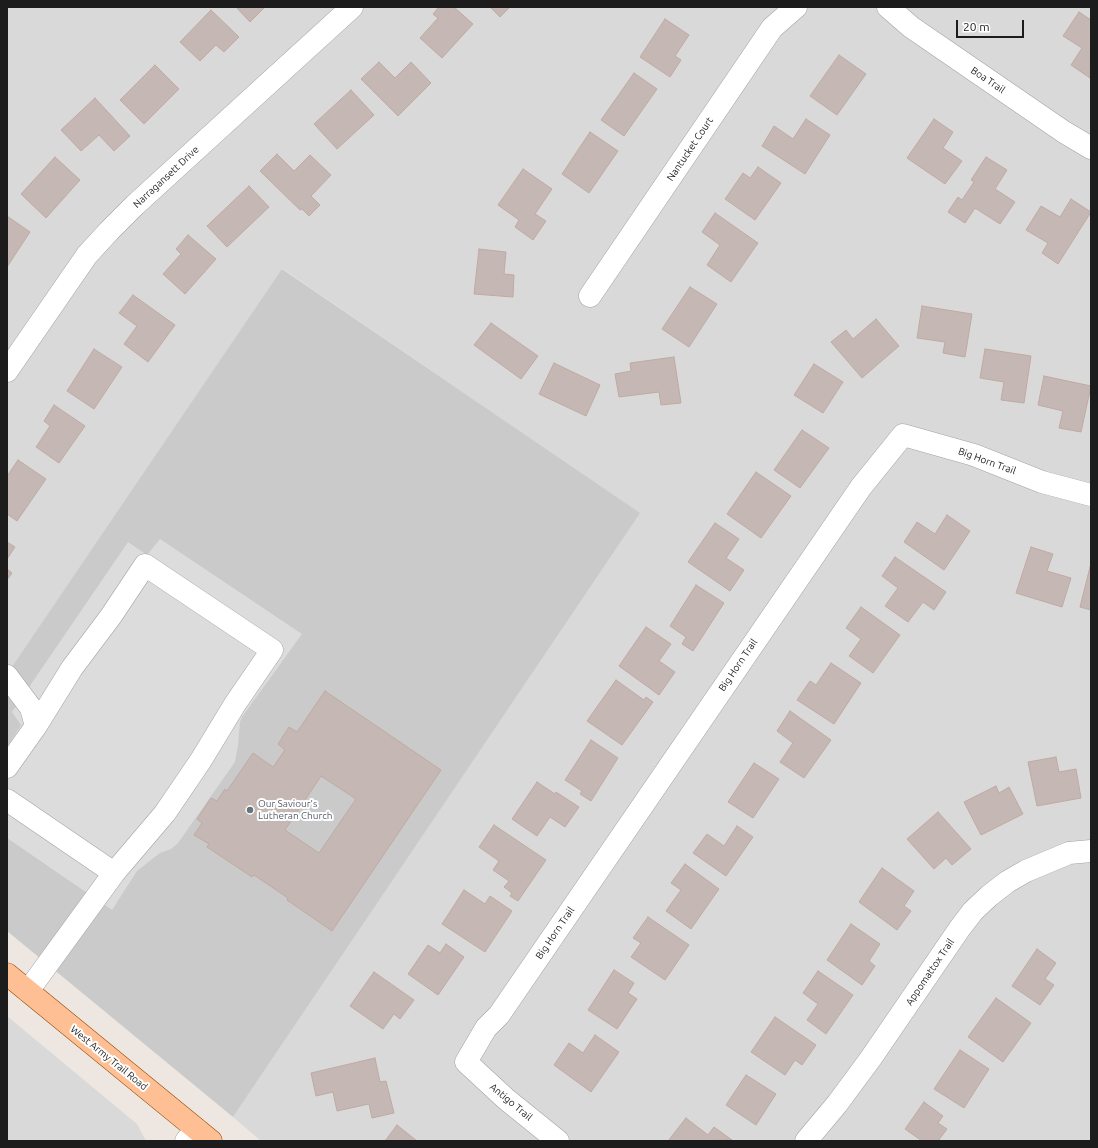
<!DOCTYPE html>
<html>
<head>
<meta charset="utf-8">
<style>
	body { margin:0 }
	#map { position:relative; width:1098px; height:1148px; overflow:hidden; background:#eee7e1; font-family:Ubuntu,sans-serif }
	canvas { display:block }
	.frame { position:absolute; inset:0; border:8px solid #1c1c1c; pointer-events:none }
	.scale { position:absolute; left:956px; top:20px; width:68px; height:18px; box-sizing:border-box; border:2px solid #1c1c1c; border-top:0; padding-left:5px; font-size:12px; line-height:14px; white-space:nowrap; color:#1c1c1c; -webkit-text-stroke:3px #fff; paint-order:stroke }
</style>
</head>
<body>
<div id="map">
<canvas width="1098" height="1148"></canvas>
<div class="frame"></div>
<div class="scale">20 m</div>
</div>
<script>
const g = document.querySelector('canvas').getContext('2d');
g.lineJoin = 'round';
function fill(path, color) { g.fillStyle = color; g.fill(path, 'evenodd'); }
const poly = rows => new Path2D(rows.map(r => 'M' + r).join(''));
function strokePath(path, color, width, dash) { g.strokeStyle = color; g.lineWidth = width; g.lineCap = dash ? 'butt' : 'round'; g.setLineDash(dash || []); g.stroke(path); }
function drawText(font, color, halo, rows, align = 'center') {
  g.font = font + ' Ubuntu,sans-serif'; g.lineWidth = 4; g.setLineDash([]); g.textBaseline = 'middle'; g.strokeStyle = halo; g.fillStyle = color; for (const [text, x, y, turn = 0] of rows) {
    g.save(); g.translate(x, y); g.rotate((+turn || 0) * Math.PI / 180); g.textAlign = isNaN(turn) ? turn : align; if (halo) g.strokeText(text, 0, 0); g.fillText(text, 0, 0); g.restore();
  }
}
const residential = poly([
	[7,7,1091,7,1091,1141,261,1141,233,1117,639,513,283,269,7,674],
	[7,1016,137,1124,146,1141,7,1141]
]);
const religious = poly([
	[282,269,640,513,233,1117,7,931,7,674]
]);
const parking = poly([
	[160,539,302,634,242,717,240,722,238,745,235,762,178,843,171,849,160,853,137,871,112,910,7,838,7,747,21,725,12,712,128,542,147,555]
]);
const building = poly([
	[236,7,265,7,250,22,236,7],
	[439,7,454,7,473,24,442,58,420,38,438,18,433,14,439,7],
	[490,7,510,7,500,17,490,7],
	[211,10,239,37,224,52,216,45,200,61,180,42,211,10],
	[1079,12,1091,20,1090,78,1071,65,1082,48,1063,36,1079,12],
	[665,19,689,35,675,56,681,60,670,77,640,57,665,19],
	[839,55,866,74,837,115,810,96,839,55],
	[379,62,395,78,411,62,431,83,398,116,361,79,379,62],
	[155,65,179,89,144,124,120,100,155,65],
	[634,73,657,89,624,136,601,120,634,73],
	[351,90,374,115,337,149,314,124,351,90],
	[95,98,130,136,114,151,99,135,81,151,61,130,95,98],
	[806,119,830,135,805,174,762,146,774,126,793,139,806,119],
	[934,119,953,132,943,148,962,161,945,184,907,158,934,119],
	[590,132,618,151,589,193,562,174,590,132],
	[277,154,294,171,310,155,331,175,311,196,320,205,309,216,302,209,300,210,260,171,277,154],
	[55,157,80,180,46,218,21,194,55,157],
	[986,157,1007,170,995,189,1015,202,1000,224,975,208,965,223,948,212,958,197,962,200,974,182,971,180,986,157],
	[758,167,781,183,755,220,725,199,743,173,750,178,758,167],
	[523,169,552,189,535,214,546,221,533,240,515,227,519,220,498,205,523,169],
	[249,186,269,207,227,247,207,226,249,186],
	[1071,199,1091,212,1058,264,1042,253,1048,243,1026,230,1041,206,1060,217,1071,199],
	[715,213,758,243,731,282,707,265,720,245,702,232,715,213],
	[7,216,30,232,7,267,7,216],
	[188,235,216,259,185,294,163,274,181,254,176,249,188,235],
	[479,249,506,252,504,274,514,275,513,297,474,294,479,249],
	[690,287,717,304,689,347,662,329,690,287],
	[133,295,175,325,148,362,124,344,137,326,119,313,133,295],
	[922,306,972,314,965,357,943,353,945,342,917,338,922,306],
	[876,319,899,346,862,378,831,342,846,330,853,339,876,319],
	[491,323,538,356,521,379,474,345,491,323],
	[94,349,122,367,94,409,67,391,94,349],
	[985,349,1031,356,1024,403,1001,400,1004,382,980,378,985,349],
	[674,357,681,403,661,405,659,392,619,397,615,374,631,371,630,363,674,357],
	[554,363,600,385,586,416,539,394,554,363],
	[814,364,843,382,823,413,794,395,814,364],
	[1044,376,1091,386,1081,432,1059,428,1063,411,1038,405,1044,376],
	[54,405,85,426,59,463,36,447,50,426,44,421,54,405],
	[802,430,829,448,800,488,774,470,802,430],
	[18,460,46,479,17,521,7,514,7,476,18,460],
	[756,472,791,496,761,538,727,514,756,472],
	[947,515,970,531,944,570,904,542,917,522,935,534,947,515],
	[715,523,739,539,726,558,744,570,730,591,688,562,715,523],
	[7,542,15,547,7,559,7,542],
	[1031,547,1053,554,1047,571,1071,578,1062,607,1016,593,1031,547],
	[895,557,946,592,934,610,923,602,908,622,885,606,898,588,882,576,895,557],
	[1091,563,1091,610,1080,607,1091,563],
	[7,569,12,573,7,580,7,569],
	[696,585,724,603,693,651,682,644,686,637,670,626,696,585],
	[861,607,900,635,873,673,849,656,861,639,846,628,861,607],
	[646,627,671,644,659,661,675,672,659,695,619,666,646,627],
	[831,663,861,683,834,724,797,700,810,681,816,685,831,663],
	[616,680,644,700,646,697,653,702,622,745,587,721,616,680],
	[325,691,441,770,332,931,287,900,288,898,254,875,252,877,207,847,209,844,194,835,202,823,197,819,211,798,217,801,225,789,227,791,253,753,273,767,285,750,278,744,289,727,297,732,325,691],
	[321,776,356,799,319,853,285,830,321,776],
	[790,711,831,740,804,778,780,762,793,743,777,731,790,711],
	[591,740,618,758,591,801,580,794,582,791,565,780,591,740],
	[1056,757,1059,772,1076,769,1081,798,1037,806,1028,762,1056,757],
	[754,763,779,779,753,818,728,802,754,763],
	[537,782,555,794,556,792,579,807,565,827,550,817,537,836,512,819,537,782],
	[996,786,999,793,1009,787,1023,814,981,835,964,802,996,786],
	[938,812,971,849,952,865,946,858,934,869,907,839,938,812],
	[494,825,546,860,518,901,510,896,512,893,504,887,509,881,493,870,499,861,479,847,494,825],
	[737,826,753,837,726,876,693,853,707,834,724,846,737,826],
	[685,864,719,889,691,929,666,911,681,890,671,883,685,864],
	[882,868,914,891,904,906,911,911,897,930,859,902,882,868],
	[464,890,485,904,490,896,512,911,485,952,442,924,464,890],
	[648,917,689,945,665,980,631,957,641,943,633,938,648,917],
	[851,924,880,944,869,961,875,966,862,985,827,960,851,924],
	[446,944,464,957,438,995,408,974,428,945,440,953,446,944],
	[1037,949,1056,963,1045,979,1054,985,1040,1005,1012,986,1037,949],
	[614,970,634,983,628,993,637,999,617,1029,588,1010,614,970],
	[818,971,853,995,826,1034,807,1020,818,1004,803,993,818,971],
	[374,972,414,1000,400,1019,394,1014,383,1029,350,1006,374,972],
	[996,998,1031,1023,1003,1062,968,1037,996,998],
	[775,1017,816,1045,802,1065,795,1060,785,1075,751,1052,775,1017],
	[595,1035,619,1052,591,1092,554,1065,569,1043,583,1053,595,1035],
	[960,1050,989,1069,964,1108,934,1089,960,1050],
	[375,1058,380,1082,386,1081,394,1113,372,1118,369,1104,337,1111,333,1092,316,1096,311,1073,375,1058],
	[746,1075,776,1094,756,1125,726,1105,746,1075],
	[924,1102,943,1116,938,1123,947,1129,938,1141,922,1141,905,1129,924,1102],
	[686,1118,708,1135,714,1127,732,1140,668,1141,686,1118],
	[397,1125,417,1141,385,1141,397,1125]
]);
const minor = poly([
	[888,7,911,27,1064,132,1091,148],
	[590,296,772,28,796,7],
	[7,371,87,255,109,231,135,205,352,7],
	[7,676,31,708,36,726],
	[7,767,36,726,72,668,111,616,145,565,272,650,235,704,201,760,165,813,114,873,28,991],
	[7,800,114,873],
	[186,1141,196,1129],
	[558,1141,506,1099,466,1062,486,1028,499,1015,861,487,903,435,974,455,1042,482,1091,495],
	[806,1141,837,1104,871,1058,960,928,973,911,989,896,1007,882,1026,871,1069,853,1091,851]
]);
const major = poly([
	[7,974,211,1141]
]);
const markers = [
	[250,810,4,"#6b7280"]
];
const streetNames = [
	["Boa Trail",988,80,34],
	["Nantucket Court",690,149,-56],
	["Narragansett Drive",166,177,-43],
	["Big Horn Trail",987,461,20],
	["Big Horn Trail",738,665,-56],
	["Big Horn Trail",555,933,-56],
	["Appomattox Trail",930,972,-56],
	["West Army Trail Road",109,1058,39],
	["Antigo Trail",511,1102,40]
];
const worshipNames = [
	["Our Saviour's",258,804],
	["Lutheran Church",258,816]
];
fill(residential, '#dad9d9');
fill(religious, '#cacaca');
fill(parking, '#dcdcdc');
fill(building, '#c5b8b4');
strokePath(building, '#c0aaa3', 1);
strokePath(minor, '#a3a3a3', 23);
strokePath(major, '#934900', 23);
strokePath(minor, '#fff', 22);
strokePath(major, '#ffbf94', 22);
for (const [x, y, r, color] of markers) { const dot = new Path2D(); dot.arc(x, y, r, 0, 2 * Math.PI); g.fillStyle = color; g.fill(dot); strokePath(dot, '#fff', 1.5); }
drawText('10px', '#1c1c1c', '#fff', streetNames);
drawText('10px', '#5b616d', '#fff', worshipNames, 'left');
</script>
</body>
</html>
